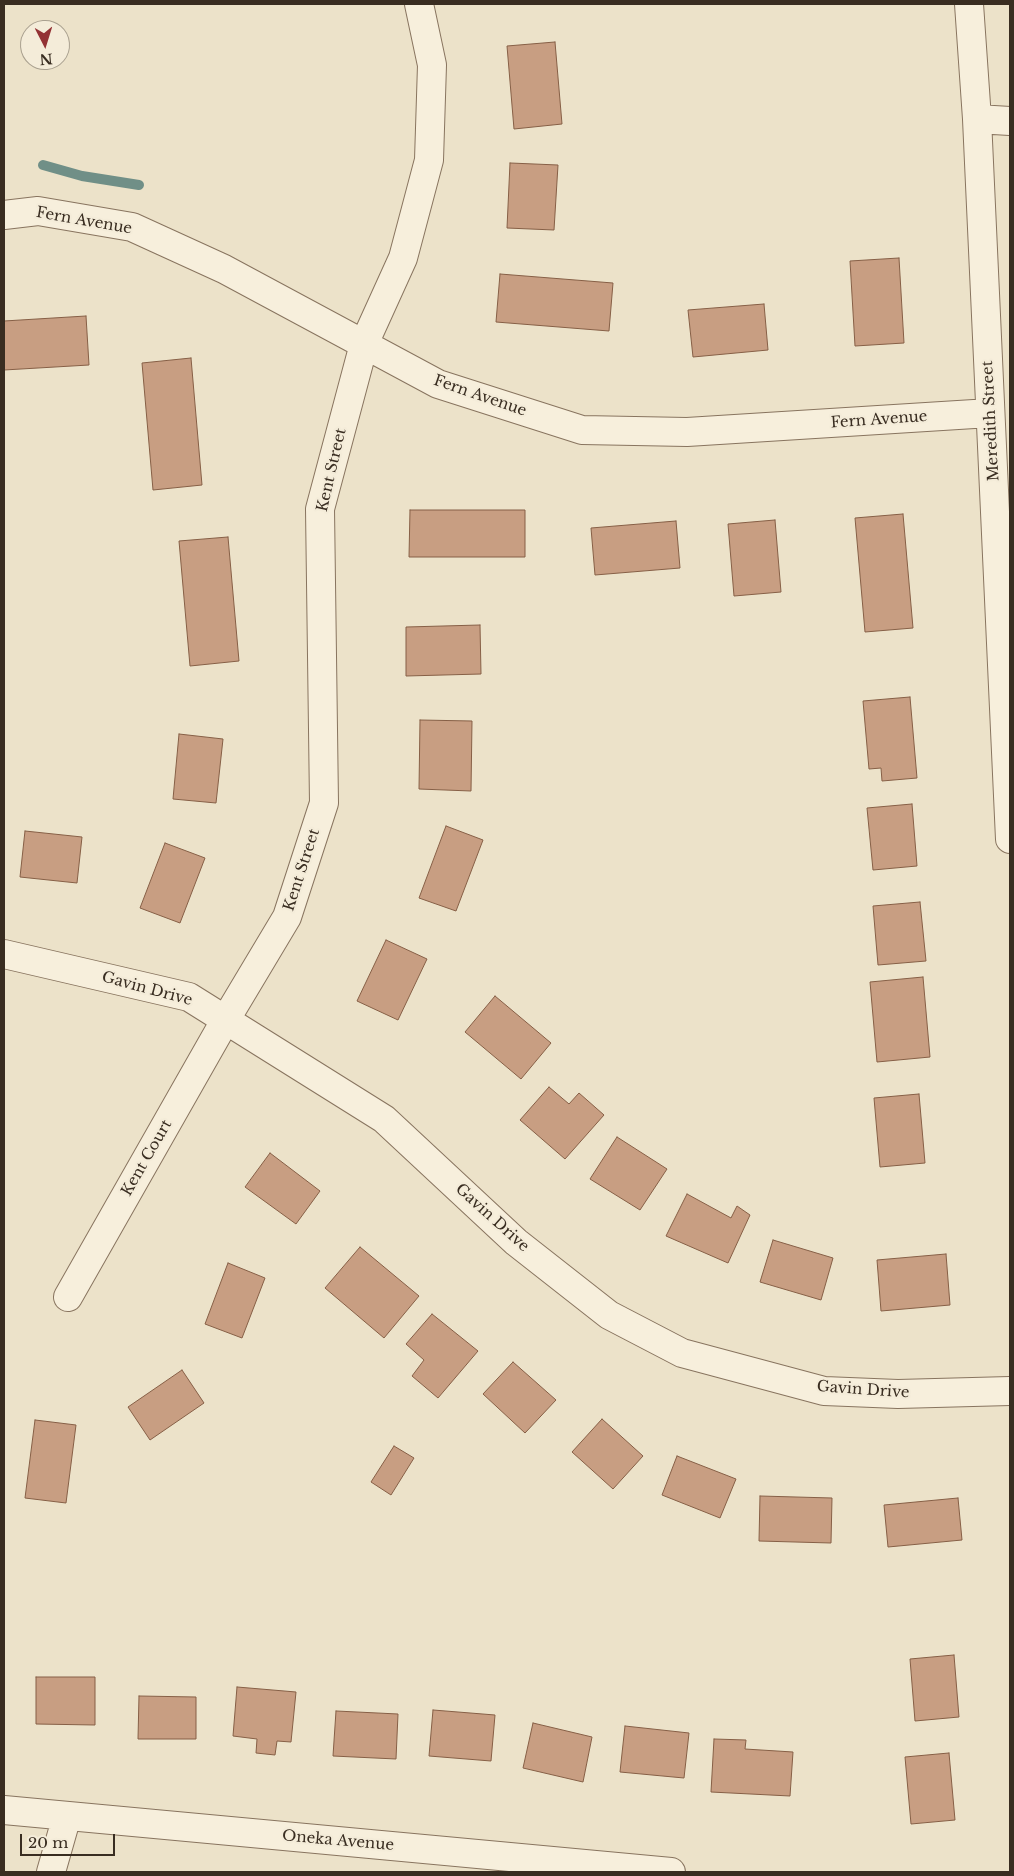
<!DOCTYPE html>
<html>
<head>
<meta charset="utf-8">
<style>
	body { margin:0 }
	#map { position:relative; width:1014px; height:1876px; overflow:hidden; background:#ece2c9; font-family:"Libre Baskerville",serif }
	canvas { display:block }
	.frame { position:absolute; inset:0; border:5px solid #392d21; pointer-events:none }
	.north { position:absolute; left:20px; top:20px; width:50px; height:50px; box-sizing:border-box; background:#f4ecd9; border:1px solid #a9a08f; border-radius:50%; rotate:175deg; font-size:14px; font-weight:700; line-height:20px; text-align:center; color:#392d21 }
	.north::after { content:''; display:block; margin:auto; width:18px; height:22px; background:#933234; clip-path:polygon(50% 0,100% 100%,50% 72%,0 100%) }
	.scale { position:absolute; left:20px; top:1834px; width:95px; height:22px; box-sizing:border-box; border:2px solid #392d21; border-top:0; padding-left:6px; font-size:15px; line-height:18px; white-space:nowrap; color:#392d21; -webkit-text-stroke:4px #f4ecd9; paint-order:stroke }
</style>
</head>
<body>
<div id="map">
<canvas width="1014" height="1876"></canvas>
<div class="frame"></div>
<div class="north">N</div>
<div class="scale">20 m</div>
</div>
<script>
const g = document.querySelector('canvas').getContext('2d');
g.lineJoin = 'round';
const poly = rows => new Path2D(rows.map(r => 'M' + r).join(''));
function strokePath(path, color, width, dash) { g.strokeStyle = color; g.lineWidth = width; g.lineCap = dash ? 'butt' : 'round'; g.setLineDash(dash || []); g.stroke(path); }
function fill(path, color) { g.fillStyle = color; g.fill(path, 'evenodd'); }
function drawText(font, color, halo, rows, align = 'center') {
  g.font = font + ' "Libre Baskerville",serif'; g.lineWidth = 4.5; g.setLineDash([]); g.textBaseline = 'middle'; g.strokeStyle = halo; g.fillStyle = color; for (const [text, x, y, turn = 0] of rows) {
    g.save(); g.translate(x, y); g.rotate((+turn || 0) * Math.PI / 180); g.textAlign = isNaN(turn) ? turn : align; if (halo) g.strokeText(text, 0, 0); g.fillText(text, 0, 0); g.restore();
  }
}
const stream = poly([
	[43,165,82,176,139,185]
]);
const building = poly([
	[555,42,562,124,514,129,507,46,555,42],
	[510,163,558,165,554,230,507,228,510,163],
	[899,258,904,343,855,346,850,261,899,258],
	[500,274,613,283,609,331,496,322,500,274],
	[764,304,768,350,693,357,688,310,764,304],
	[86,316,89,365,4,370,4,321,86,316],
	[191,358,202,485,153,490,142,363,191,358],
	[410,510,525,510,525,557,409,557,410,510],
	[903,514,913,628,865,632,855,518,903,514],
	[775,520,781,592,734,596,728,524,775,520],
	[676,521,680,568,595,575,591,528,676,521],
	[228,537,239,661,190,666,179,541,228,537],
	[480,625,481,674,406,676,406,627,480,625],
	[910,697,917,778,882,781,881,768,869,769,863,701,910,697],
	[420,720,472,721,471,791,419,789,420,720],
	[179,734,223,739,216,803,173,799,179,734],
	[912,804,917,866,873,870,867,808,912,804],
	[446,826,483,840,456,911,419,898,446,826],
	[25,831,82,837,77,883,20,877,25,831],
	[165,843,205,858,180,923,140,908,165,843],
	[920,902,926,961,878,965,873,906,920,902],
	[386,940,427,959,398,1020,357,1001,386,940],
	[923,977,930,1057,877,1062,870,982,923,977],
	[495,996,551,1043,521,1079,465,1032,495,996],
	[549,1087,569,1104,579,1093,604,1115,565,1159,520,1120,549,1087],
	[919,1094,925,1163,880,1167,874,1098,919,1094],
	[617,1137,667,1169,640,1210,590,1179,617,1137],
	[270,1153,320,1191,296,1224,245,1187,270,1153],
	[687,1194,731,1218,737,1206,750,1215,728,1263,666,1236,687,1194],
	[773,1240,833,1258,821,1300,760,1282,773,1240],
	[360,1247,419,1296,384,1338,325,1288,360,1247],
	[946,1254,950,1305,881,1311,877,1260,946,1254],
	[228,1263,265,1278,242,1338,205,1324,228,1263],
	[432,1314,478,1351,438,1398,412,1376,424,1360,406,1344,432,1314],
	[513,1362,556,1400,525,1433,483,1394,513,1362],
	[182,1370,204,1403,150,1440,128,1407,182,1370],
	[602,1419,643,1456,613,1489,572,1452,602,1419],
	[35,1420,76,1425,66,1503,25,1498,35,1420],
	[394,1446,414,1458,391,1495,371,1482,394,1446],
	[677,1456,736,1479,720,1518,662,1495,677,1456],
	[760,1496,832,1498,831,1543,759,1541,760,1496],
	[958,1498,962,1540,888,1547,884,1505,958,1498],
	[954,1655,959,1717,915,1721,910,1659,954,1655],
	[36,1677,95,1677,95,1725,36,1724,36,1677],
	[237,1687,296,1692,291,1742,277,1741,275,1755,256,1753,257,1739,233,1736,237,1687],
	[139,1696,196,1697,196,1739,138,1739,139,1696],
	[433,1710,495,1715,491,1761,429,1756,433,1710],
	[336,1711,398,1714,396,1759,333,1756,336,1711],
	[533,1723,592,1737,583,1782,523,1768,533,1723],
	[625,1726,689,1733,684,1778,620,1772,625,1726],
	[714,1739,746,1740,745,1749,793,1752,790,1796,711,1792,714,1739],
	[949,1753,955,1820,911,1824,905,1757,949,1753]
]);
const minor = poly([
	[969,4,977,119,1010,839],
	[977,119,1010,121],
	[4,215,38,211,132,227,224,269,438,384,582,430,687,432,990,413],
	[4,954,189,997,384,1119,516,1242,609,1315,682,1353,824,1391,898,1394,1010,1391],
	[68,1297,226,1019,287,917,324,803,320,509,364,344,403,258,429,160,432,65,419,4],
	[4,1810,671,1872],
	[51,1872,67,1816]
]);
const streetNames = [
	["Fern Avenue",84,221,10],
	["Fern Avenue",480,396,19],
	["Fern Avenue",879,420,-4],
	["Meredith Street",991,421,-93],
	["Kent Street",332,470,-77],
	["Kent Street",302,870,-72],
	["Gavin Drive",147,989,15],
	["Kent Court",147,1158,-60],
	["Gavin Drive",492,1218,42],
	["Gavin Drive",863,1390,4],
	["Oneka Avenue",338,1841,5]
];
strokePath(stream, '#708f87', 10);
fill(building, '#c89e82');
strokePath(building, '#865f46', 1);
strokePath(minor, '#88745f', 30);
strokePath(minor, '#f7efdc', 28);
drawText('15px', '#392d21', '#f4ecd9', streetNames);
</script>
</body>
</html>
